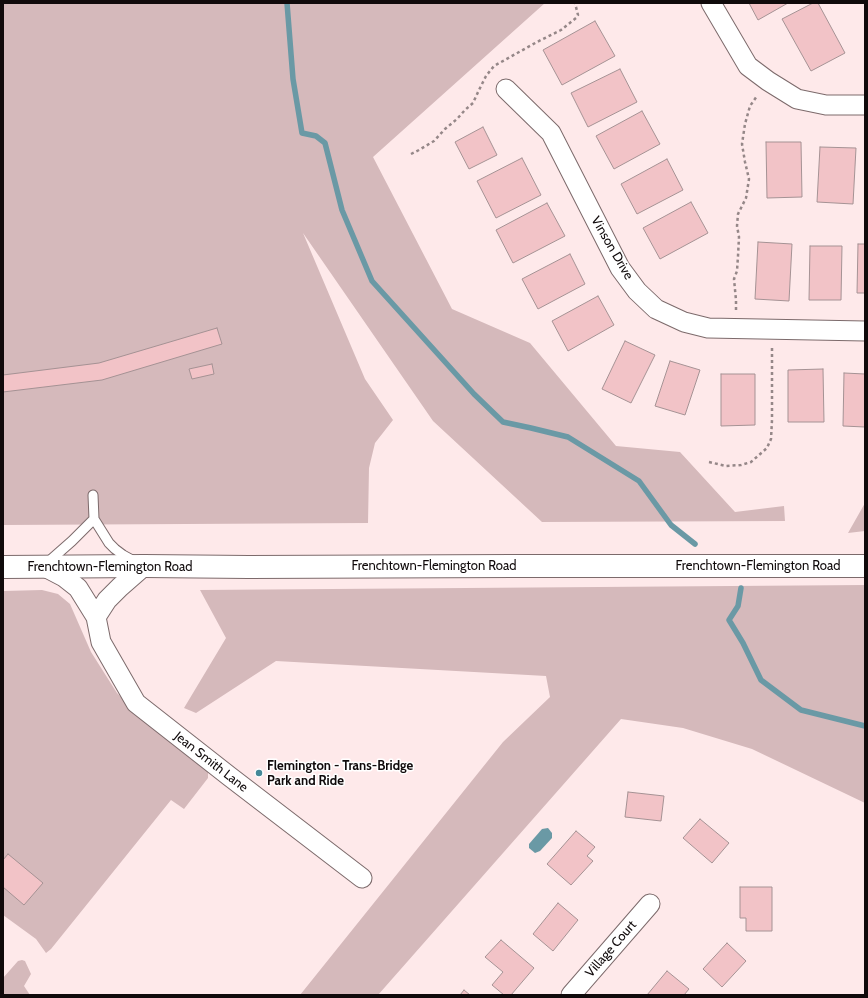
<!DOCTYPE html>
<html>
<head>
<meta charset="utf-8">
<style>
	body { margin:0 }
	#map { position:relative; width:868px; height:998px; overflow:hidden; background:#fee9ea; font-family:Cabin,sans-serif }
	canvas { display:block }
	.frame { position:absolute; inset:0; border:4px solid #100a0b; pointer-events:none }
</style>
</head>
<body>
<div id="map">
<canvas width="868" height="998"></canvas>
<div class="frame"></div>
</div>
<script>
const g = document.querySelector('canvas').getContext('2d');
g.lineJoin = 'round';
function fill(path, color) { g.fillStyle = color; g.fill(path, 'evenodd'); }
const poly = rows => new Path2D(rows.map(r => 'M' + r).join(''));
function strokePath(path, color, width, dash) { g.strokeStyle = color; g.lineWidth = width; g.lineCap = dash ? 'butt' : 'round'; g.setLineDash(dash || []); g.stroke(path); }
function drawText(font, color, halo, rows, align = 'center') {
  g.font = font + ' Cabin,sans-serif'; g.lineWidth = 3; g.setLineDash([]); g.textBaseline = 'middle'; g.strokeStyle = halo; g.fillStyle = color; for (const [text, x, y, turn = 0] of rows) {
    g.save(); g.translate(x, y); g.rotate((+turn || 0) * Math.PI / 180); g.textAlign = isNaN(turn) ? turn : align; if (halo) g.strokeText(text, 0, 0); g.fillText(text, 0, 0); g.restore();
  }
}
const green = poly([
	[3,3,545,3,373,157,452,309,530,343,616,446,680,452,735,512,784,506,785,521,542,522,433,421,303,233,365,379,393,420,375,443,369,468,368,523,3,525],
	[865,503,865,531,848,533],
	[865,585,865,803,752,749,683,728,621,719,378,995,300,995,503,742,550,697,546,676,276,661,196,713,184,708,226,638,200,590],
	[42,590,58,594,70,604,91,652,117,693,127,703,208,770,208,778,184,809,171,800,51,949,46,953,36,939,3,915,3,591],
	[22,960,25,961,31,974,24,986,30,995,3,995,3,978,18,961]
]);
const water = poly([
	[548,828,552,833,552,838,540,851,535,853,529,848,529,844,542,829]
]);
const stream = poly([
	[287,3,293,79,302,133,316,136,325,143,342,210,372,281,474,394,503,422,531,428,568,437,639,481,671,525,695,544],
	[741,588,738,606,729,620,743,643,761,680,801,710,865,726]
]);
const building = poly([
	[749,3,788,3,758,20,749,3],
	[813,3,818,3,845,53,811,71,782,19,813,3],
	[595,21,615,56,562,85,543,50,595,21],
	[620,69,637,102,588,127,571,93,620,69],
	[642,111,660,144,614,169,596,136,642,111],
	[483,127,497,155,469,169,455,142,483,127],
	[766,142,801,142,802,197,767,198,766,142],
	[820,147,856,148,853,204,817,202,820,147],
	[522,158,541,195,496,218,477,181,522,158],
	[667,159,683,190,637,214,621,184,667,159],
	[691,202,708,233,660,259,643,228,691,202],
	[547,203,565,236,513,263,496,230,547,203],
	[758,242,792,244,789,301,755,299,758,242],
	[858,244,865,244,865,293,857,293,858,244],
	[810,246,842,246,841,300,809,300,810,246],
	[570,254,585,284,538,309,522,279,570,254],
	[598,296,614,325,568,351,552,321,598,296],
	[217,328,222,344,102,380,3,392,3,375,99,363,217,328],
	[625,341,655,355,631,403,602,389,625,341],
	[670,361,700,370,685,415,655,406,670,361],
	[212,364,214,374,192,379,189,369,212,364],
	[823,369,824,422,788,422,788,370,823,369],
	[844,373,865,374,865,427,843,426,844,373],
	[721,374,755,374,755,425,721,426,721,374],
	[628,792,664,796,661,821,625,817,628,792],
	[700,819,729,843,712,863,683,838,700,819],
	[576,831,595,847,587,856,593,861,571,885,547,864,576,831],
	[8,854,43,883,24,905,3,887,3,860,8,854],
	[740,887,772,887,772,931,746,931,746,918,740,918,740,887],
	[558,903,578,920,553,951,533,934,558,903],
	[501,940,534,968,511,995,504,995,492,985,503,972,485,957,501,940],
	[727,943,746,961,722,987,703,969,727,943],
	[667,971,689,989,684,995,647,995,667,971],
	[464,990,470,995,460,995,464,990]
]);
const path = poly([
	[411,154,419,150,434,141,445,129,457,119,465,110,473,103,479,90,486,76,494,66,537,42,561,30,576,18,578,15,575,3],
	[736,310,736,300,734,279,737,271,738,256,739,237,737,226,738,214,746,198,749,179,745,162,742,144,745,124,750,106,757,96],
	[709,462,726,466,741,465,751,462,767,448,771,439,772,420,772,348]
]);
const lane = poly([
	[93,495,94,519,109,543,115,549,123,555,134,561],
	[47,563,72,541,94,519]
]);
const street = poly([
	[711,3,748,66,768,81,797,99,826,105,865,105],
	[506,89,551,133,620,268,637,291,656,309,684,322,708,328,865,331],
	[43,566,64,577,78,588,96,617,101,642,136,703,229,776,362,878],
	[96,617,107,600,120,587,144,566],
	[571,995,650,904]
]);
const secondary = poly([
	[3,567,144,566,249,567,513,566,865,566]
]);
const markers = [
	[259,773,4,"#458898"]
];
const streetNames = [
	["Vinson Drive",612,248,60],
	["Frenchtown-Flemington Road",434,566],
	["Frenchtown-Flemington Road",758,566],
	["Frenchtown-Flemington Road",110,567],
	["Jean Smith Lane",211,762,38],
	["Village Court",611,949,-49]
];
const poiNames = [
	["Flemington - Trans-Bridge",267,766],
	["Park and Ride",267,781]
];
fill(green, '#d5b9bb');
fill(water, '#6a99a5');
strokePath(stream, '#6a99a5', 5.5);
fill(building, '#f2c3c7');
strokePath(building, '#a59294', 1);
strokePath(lane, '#7c6a6b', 11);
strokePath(street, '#7c6a6b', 21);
strokePath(secondary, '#7c6a6b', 24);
strokePath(path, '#958788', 2.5, [3, 3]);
strokePath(lane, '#fff', 9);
strokePath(street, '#fff', 19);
strokePath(secondary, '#fff', 22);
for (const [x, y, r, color] of markers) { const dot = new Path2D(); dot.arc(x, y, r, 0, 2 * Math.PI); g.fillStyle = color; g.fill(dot); strokePath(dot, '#fff', 1.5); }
drawText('13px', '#100a0b', '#fff', streetNames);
drawText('bold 13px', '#100a0b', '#fff', poiNames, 'left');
</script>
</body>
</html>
